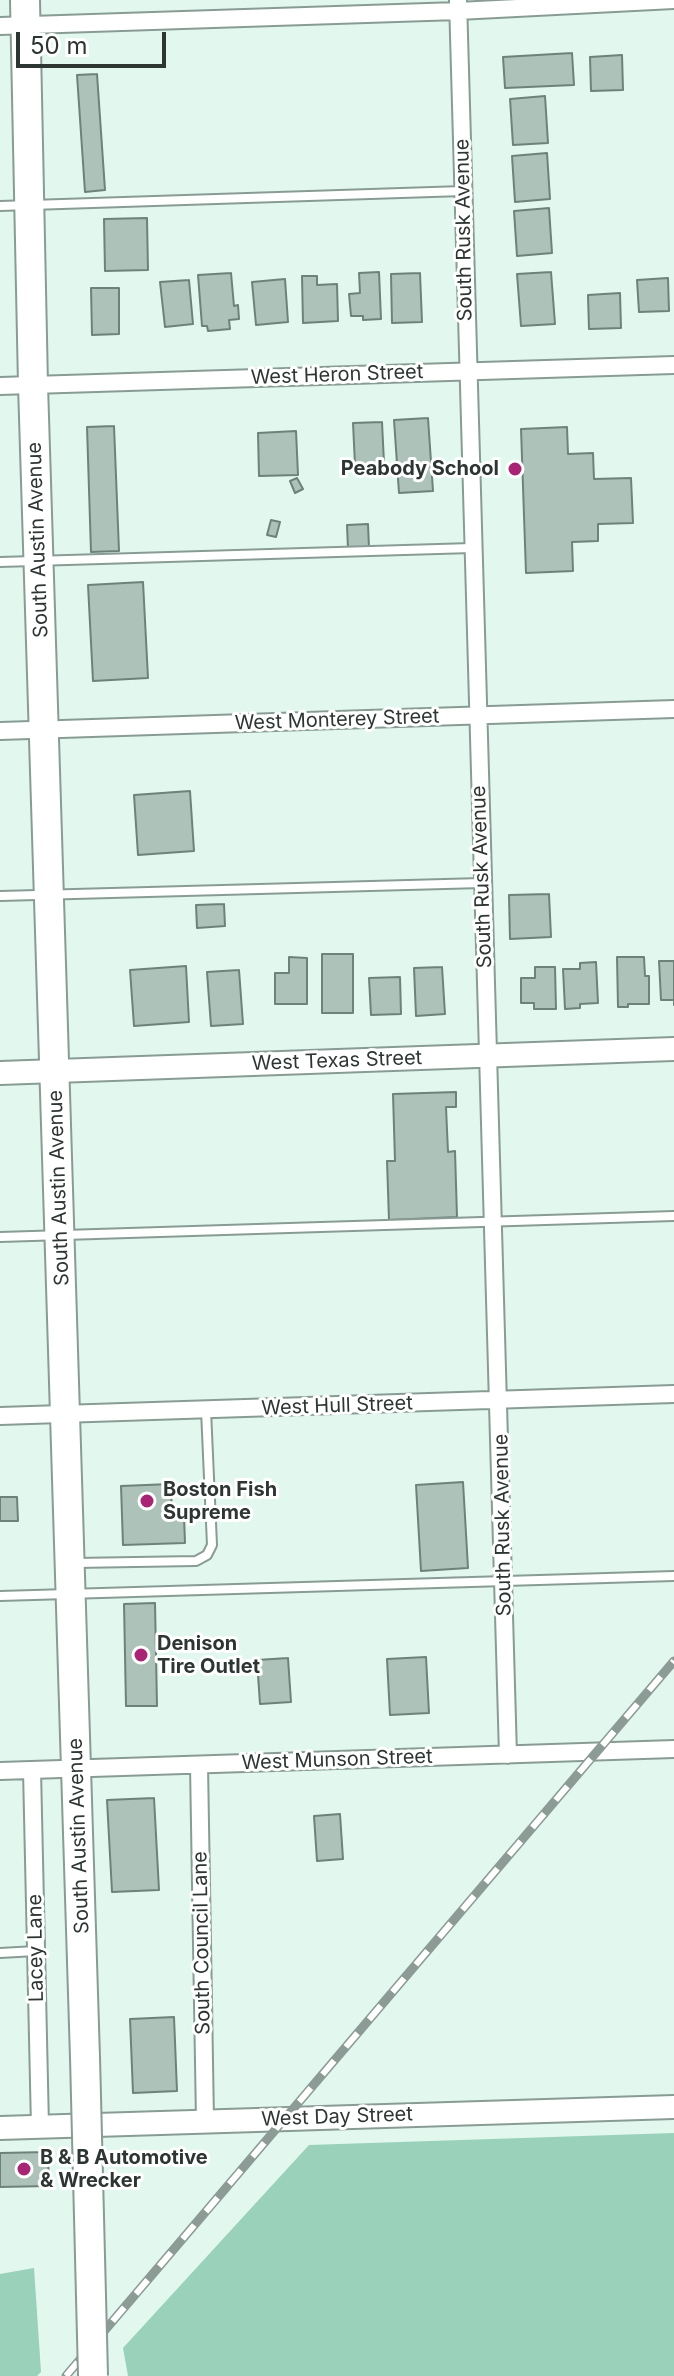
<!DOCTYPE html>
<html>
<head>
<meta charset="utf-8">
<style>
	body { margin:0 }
	#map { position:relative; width:674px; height:2376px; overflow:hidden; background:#e2f7ee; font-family:Inter,sans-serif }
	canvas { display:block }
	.scale { position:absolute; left:16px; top:32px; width:150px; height:36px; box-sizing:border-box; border:4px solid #2e3633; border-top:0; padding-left:10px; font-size:24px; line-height:28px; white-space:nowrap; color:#2e3633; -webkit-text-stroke:6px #fff; paint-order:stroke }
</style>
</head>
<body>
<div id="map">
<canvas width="674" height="2376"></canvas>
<div class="scale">50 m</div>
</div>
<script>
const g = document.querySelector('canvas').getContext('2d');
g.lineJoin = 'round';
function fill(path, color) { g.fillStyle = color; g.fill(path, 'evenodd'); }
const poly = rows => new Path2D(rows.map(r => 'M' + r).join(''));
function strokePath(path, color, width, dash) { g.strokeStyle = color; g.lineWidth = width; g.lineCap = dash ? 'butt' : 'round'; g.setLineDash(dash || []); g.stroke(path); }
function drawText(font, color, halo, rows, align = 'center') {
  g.font = font + ' Inter,sans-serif'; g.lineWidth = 6; g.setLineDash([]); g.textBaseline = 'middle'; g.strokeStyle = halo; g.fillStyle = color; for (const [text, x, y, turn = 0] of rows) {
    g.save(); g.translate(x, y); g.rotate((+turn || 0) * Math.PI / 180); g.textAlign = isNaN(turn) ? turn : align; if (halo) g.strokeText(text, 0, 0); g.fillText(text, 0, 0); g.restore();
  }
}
const green = poly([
	[674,2133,674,2376,128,2376,123,2348,309,2145],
	[34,2268,41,2372,37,2376,0,2376,0,2274]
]);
const building = poly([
	[572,53,574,85,505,88,503,57,572,53],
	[622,55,623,90,591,91,590,57,622,55],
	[97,74,105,190,85,192,77,75,97,74],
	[545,96,548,143,513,145,510,99,545,96],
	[547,153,550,199,515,202,512,156,547,153],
	[549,208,552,253,517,256,514,211,549,208],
	[147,218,148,270,105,271,104,219,147,218],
	[379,272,381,319,363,320,363,316,351,316,349,294,360,293,359,273,379,272],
	[551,272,555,324,521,326,517,274,551,272],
	[231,273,234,306,238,305,239,319,229,320,230,329,208,331,207,326,202,326,198,275,231,273],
	[420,273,422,322,392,323,391,274,420,273],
	[302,276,317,276,317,285,337,284,338,321,303,323,302,276],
	[668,278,669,311,639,312,637,280,668,278],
	[285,279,288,322,256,325,252,282,285,279],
	[189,280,193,324,165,327,160,282,189,280],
	[91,288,119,288,119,334,92,335,91,288],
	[620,293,621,328,589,329,588,295,620,293],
	[428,418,433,491,399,493,394,420,428,418],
	[382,422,384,463,355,465,353,423,382,422],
	[114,426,119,551,91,552,87,427,114,426],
	[567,427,568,454,593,453,594,479,631,478,633,523,598,524,598,541,572,542,573,571,526,573,521,429,567,427],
	[296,431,298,475,259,476,258,433,296,431],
	[297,478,303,489,295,493,290,481,297,478],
	[271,520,280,522,276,537,267,535,271,520],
	[368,524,369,548,348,549,347,525,368,524],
	[143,582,148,678,93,681,88,585,143,582],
	[190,791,194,851,138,855,134,795,190,791],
	[549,894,551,937,510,939,509,895,549,894],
	[224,904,225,926,197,928,196,905,224,904],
	[322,954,353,954,353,1013,322,1013,322,954],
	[289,957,307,958,307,1004,275,1004,275,973,289,973,289,957],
	[617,957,644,957,645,976,649,976,649,1004,628,1004,628,1007,618,1007,617,957],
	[659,961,674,961,674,1005,674,1000,661,1000,659,961],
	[596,962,598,1003,580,1004,580,1008,565,1009,563,969,580,969,580,963,596,962],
	[186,966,189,1022,134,1026,130,970,186,966],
	[442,967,445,1014,416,1016,414,968,442,967],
	[535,967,555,967,556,1009,534,1009,534,1003,521,1003,521,978,535,978,535,967],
	[239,970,243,1024,211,1026,207,972,239,970],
	[400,977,401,1014,371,1015,369,978,400,977],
	[456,1092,456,1107,446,1107,448,1152,455,1151,457,1217,389,1220,387,1161,395,1161,393,1094,456,1092],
	[463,1482,468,1568,421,1571,416,1485,463,1482],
	[171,1484,172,1517,184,1516,185,1543,123,1545,121,1486,171,1484],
	[0,1497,17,1497,18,1521,0,1521,0,1497],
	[155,1603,157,1706,126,1706,124,1604,155,1603],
	[426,1657,429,1713,390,1715,387,1659,426,1657],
	[288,1658,291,1702,260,1704,257,1660,288,1658],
	[154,1798,159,1890,112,1892,107,1800,154,1798],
	[340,1814,343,1859,317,1861,314,1816,340,1814],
	[174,2017,177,2091,133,2093,130,2019,174,2017],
	[48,2152,49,2186,0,2187,0,2153,48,2152]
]);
const lane = poly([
	[0,206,463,191],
	[0,562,472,548],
	[0,896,482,883],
	[0,1237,674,1216],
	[75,1563,196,1561,207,1555,212,1545,206,1410],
	[0,1596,674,1576],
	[0,1953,36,1951]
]);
const street = poly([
	[458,0,508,1755],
	[0,26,458,11,674,0],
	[0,386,674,365],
	[0,731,674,709],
	[0,1416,674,1394],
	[199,1765,205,2121],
	[32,1770,40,2127],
	[0,1771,674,1749]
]);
const secondary = poly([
	[0,1073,674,1049],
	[0,2128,674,2107]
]);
const highway = poly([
	[25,0,33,385,85,2057]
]);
const rail = poly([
	[66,2376,674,1661]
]);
const highwayBridge = poly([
	[85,2057,93,2376]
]);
const markers = [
	[515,469,8,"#a72574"],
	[147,1501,8,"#a72574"],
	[141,1655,8,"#a72574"],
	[24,2169,8,"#a72574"]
];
const streetNames = [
	["South Rusk Avenue",464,230,-91],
	["West Heron Street",337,375,-2],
	["South Austin Avenue",38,540,-92],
	["West Monterey Street",337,720,-2],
	["South Rusk Avenue",482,877,-92],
	["West Texas Street",337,1061,-2],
	["South Austin Avenue",59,1188,-92],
	["West Hull Street",337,1406,-2],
	["South Rusk Avenue",503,1525,-91],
	["West Munson Street",337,1760,-2],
	["South Austin Avenue",79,1836,-92],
	["South Council Lane",202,1943,-91],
	["Lacey Lane",36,1948,-91],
	["West Day Street",337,2117,-2]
];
const poiNames = [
	["Peabody School",499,469,"right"],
	["Boston Fish",163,1490],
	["Supreme",163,1513],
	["Denison",157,1644],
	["Tire Outlet",157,1667],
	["B & B Automotive",40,2158],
	["& Wrecker",40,2181]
];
fill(green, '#99d1ba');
fill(building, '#adc2b9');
strokePath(building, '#6f827a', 2);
strokePath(lane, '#889c93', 12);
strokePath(street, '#889c93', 20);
strokePath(secondary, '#889c93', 26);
strokePath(highway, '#889c93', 32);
strokePath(lane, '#fff', 8);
strokePath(street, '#fff', 16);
strokePath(secondary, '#fff', 22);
strokePath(highway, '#fff', 28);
strokePath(rail, '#8c9b95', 9);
strokePath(rail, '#fff', 6, [18]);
strokePath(highwayBridge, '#889c93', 32, []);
strokePath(highwayBridge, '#fff', 28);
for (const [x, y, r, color] of markers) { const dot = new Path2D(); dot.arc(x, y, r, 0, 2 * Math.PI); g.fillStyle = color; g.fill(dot); strokePath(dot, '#fff', 3); }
drawText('20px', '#2e3633', '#fff', streetNames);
drawText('bold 20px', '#2e3633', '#fff', poiNames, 'left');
</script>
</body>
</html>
